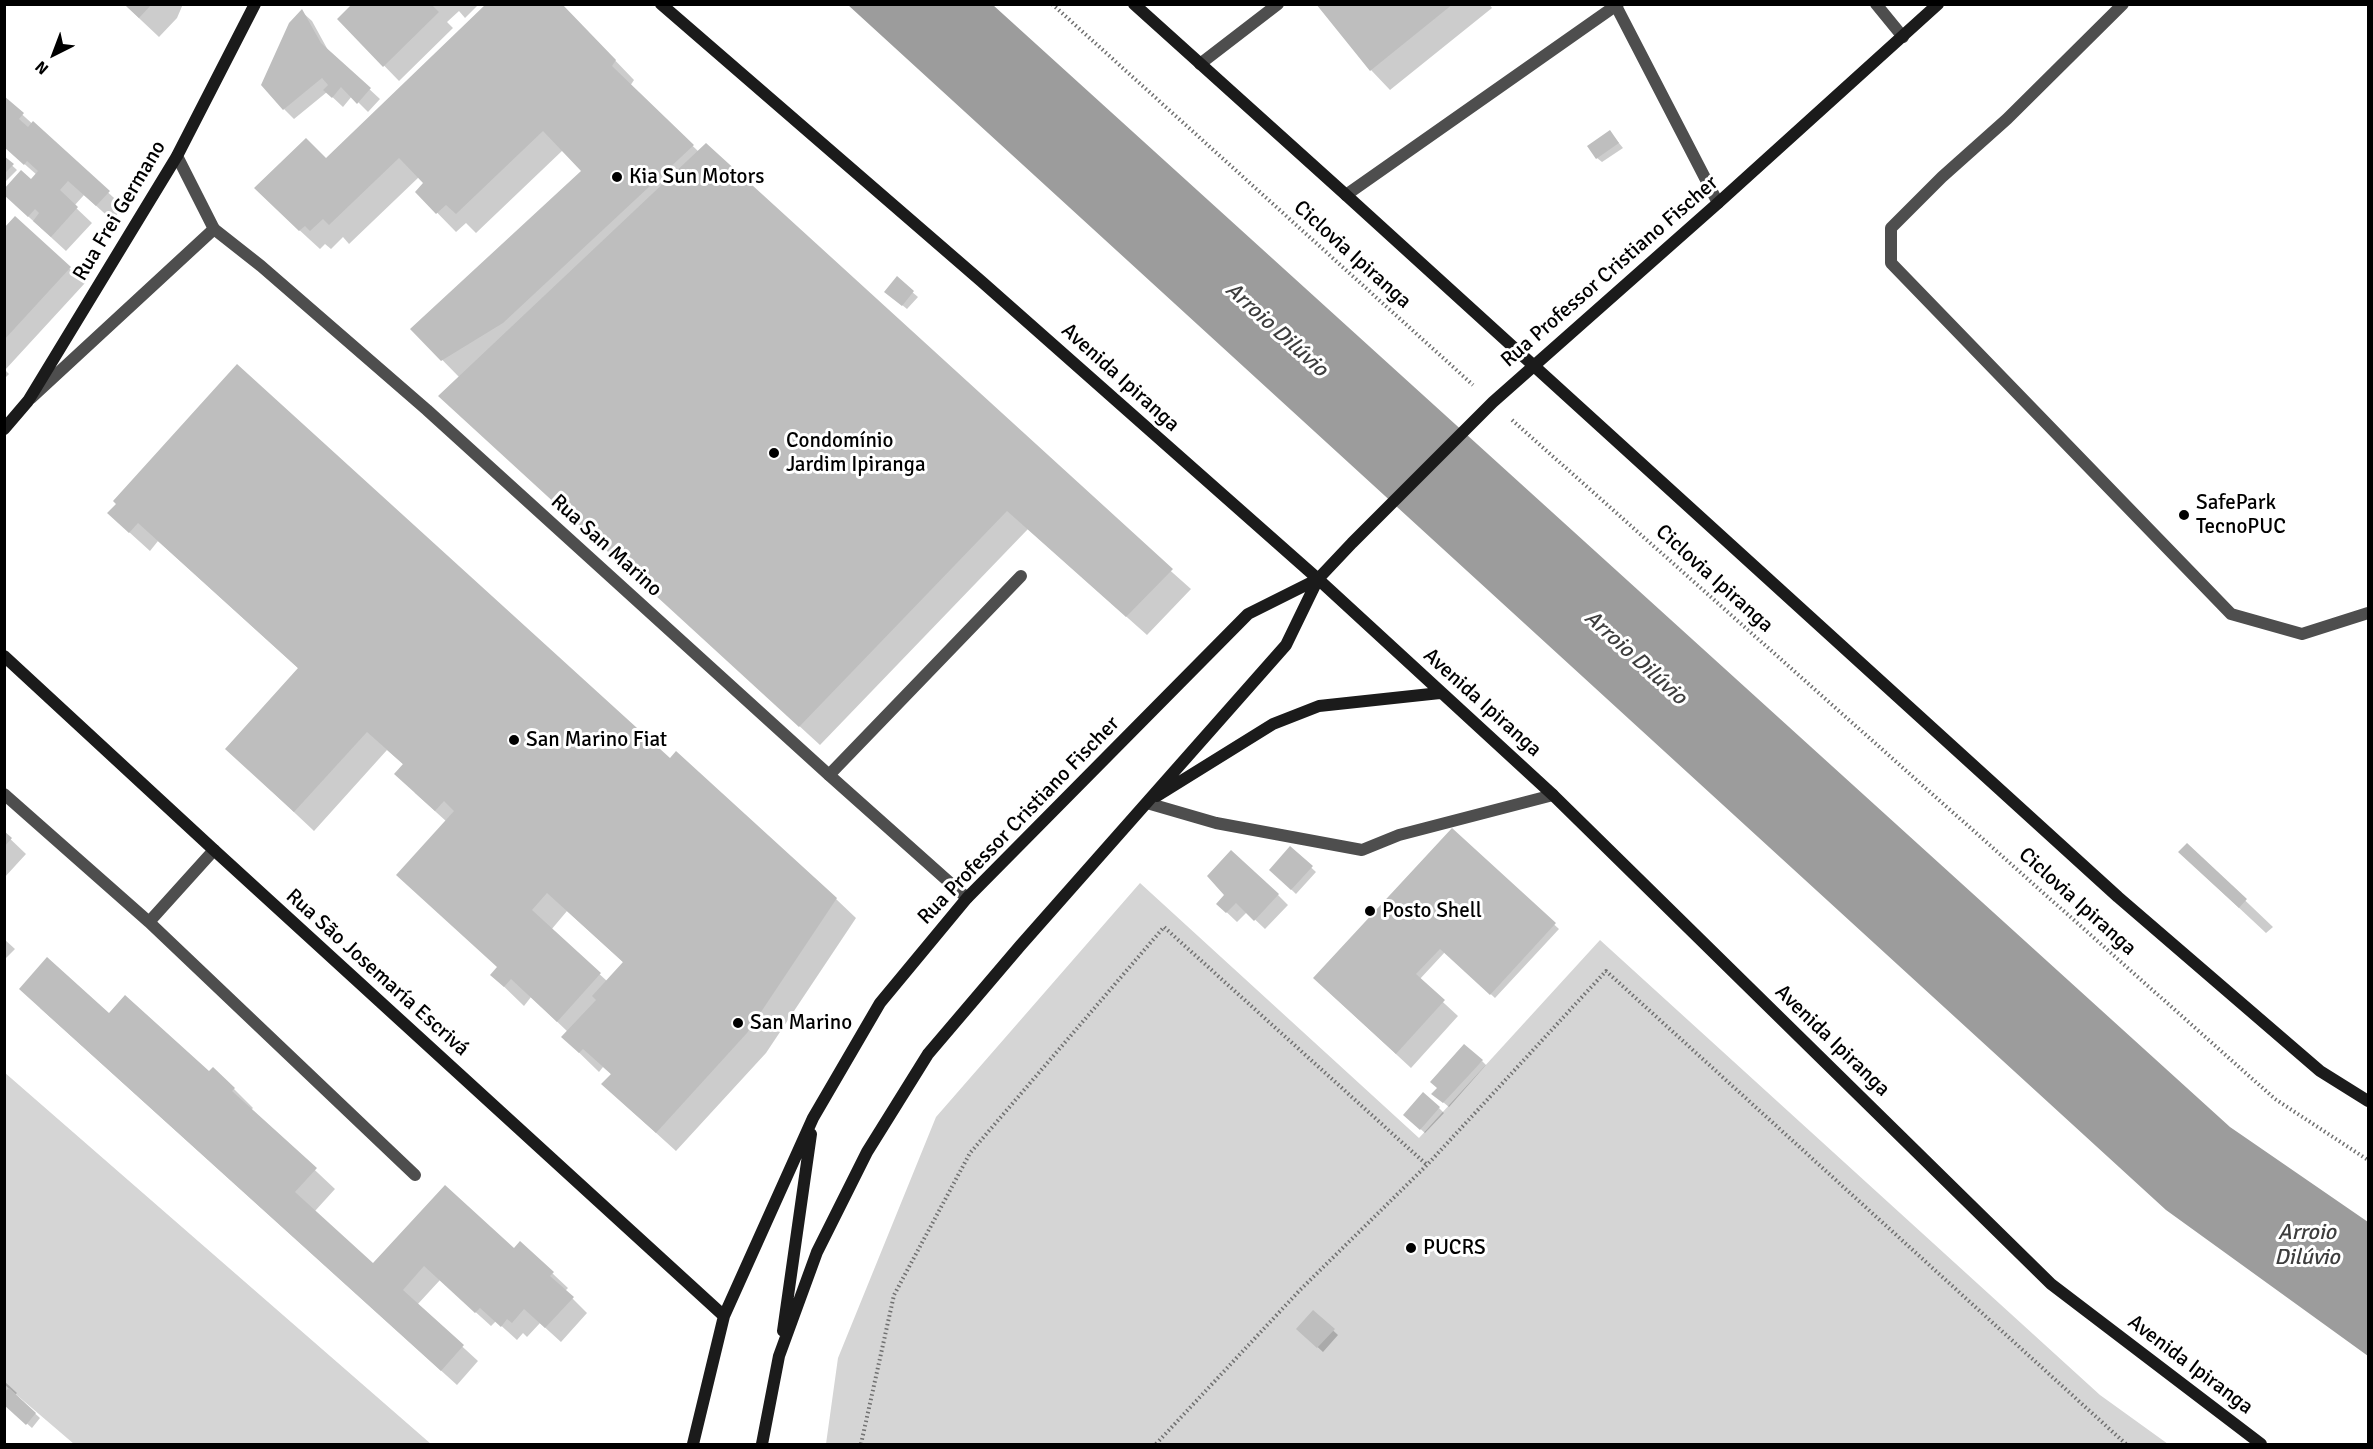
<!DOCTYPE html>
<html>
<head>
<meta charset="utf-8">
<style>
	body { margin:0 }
	#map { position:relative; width:2373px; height:1449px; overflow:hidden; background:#fff; font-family:Signika,sans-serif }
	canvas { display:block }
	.frame { position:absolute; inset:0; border:6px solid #000; pointer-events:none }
	.north { position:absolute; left:24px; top:24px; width:60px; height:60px; -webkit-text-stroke:4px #fff; paint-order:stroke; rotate:222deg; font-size:16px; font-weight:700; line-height:24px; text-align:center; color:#000 }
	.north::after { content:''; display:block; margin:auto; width:21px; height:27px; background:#000; clip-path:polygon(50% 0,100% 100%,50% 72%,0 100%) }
</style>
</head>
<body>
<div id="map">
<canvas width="2373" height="1449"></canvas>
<div class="frame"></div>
<div class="north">N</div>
</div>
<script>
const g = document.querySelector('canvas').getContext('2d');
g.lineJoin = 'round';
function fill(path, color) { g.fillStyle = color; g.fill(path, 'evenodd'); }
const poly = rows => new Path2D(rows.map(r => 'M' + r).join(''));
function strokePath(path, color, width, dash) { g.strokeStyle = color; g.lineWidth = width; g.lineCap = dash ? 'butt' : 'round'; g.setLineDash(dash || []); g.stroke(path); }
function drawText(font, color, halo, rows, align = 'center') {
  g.font = font + ' Signika,sans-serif'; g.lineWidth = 6; g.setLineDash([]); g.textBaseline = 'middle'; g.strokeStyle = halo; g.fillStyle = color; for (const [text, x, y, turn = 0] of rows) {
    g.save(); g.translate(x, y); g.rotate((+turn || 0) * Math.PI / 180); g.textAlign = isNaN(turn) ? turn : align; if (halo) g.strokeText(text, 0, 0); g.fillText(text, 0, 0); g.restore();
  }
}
const green = poly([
	[1140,883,1419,1138,1600,940,2100,1395,2168,1444,826,1444,838,1358,936,1117],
	[4,1072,431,1444,74,1444,5,1385]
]);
const water = poly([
	[848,5,993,5,2230,1127,2368,1222,2368,1356,2166,1210]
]);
const shadow = poly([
	[124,4,183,4,177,18,159,37],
	[354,4,479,4,465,18,459,11,447,22,453,28,399,81,339,19],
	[561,4,634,80,630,86,699,152,1191,589,1147,635,1028,529,820,745,460,415,460,378,412,329,583,171,563,150,476,233,466,223,456,232,417,192,425,183,419,177,349,244,343,237,331,249,325,244,320,249,296,227,326,160],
	[1318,4,1489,4,1492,8,1390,90,1371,70],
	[302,12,312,21,329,52,380,99,368,112,352,96,343,107,327,92,294,119,284,109],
	[4,98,124,207,112,220,84,195,74,206,92,223,66,251,18,207,31,181,37,175,4,146],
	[1610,132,1623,148,1602,162,1597,158],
	[4,158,17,170,4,183],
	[15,218,85,283,5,370,9,374,4,379,4,230],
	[897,279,918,297,907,309,891,296],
	[118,504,670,760,836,899,856,918,766,1053,676,1151,623,1103,612,1075,603,1067,599,1072,563,1037,568,1032,531,997,524,1006,492,975,498,968,447,822,415,793,404,765,387,750,314,831,227,749,299,669,158,541,150,551,129,532],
	[567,911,624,963,607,981,551,930],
	[1452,830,1559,929,1495,998,1445,952,1419,980,1458,1016,1411,1068,1330,993],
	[4,833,26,854,4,878],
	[2187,845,2273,927,2266,933,2207,878],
	[1290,848,1316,872,1296,894,1271,870],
	[1278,895,1288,905,1265,929,1247,912,1237,922,1218,904],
	[4,939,15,949,4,960],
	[40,1008,109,1015,234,1089,253,1108,251,1110,335,1189,315,1211,373,1265,514,1250,520,1243,568,1288,565,1291,587,1313,561,1342,540,1323,527,1337,523,1333,517,1340,496,1321,491,1326,440,1280,417,1305,478,1361,457,1385],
	[1482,1061,1486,1065,1449,1107,1438,1098],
	[1439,1108,1444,1113,1425,1133,1405,1115],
	[1313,1312,1338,1335,1323,1352,1298,1329],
	[4,1381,17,1393,15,1395,40,1418,32,1428,6,1405,4,1407]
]);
const building = poly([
	[124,4,152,4,139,18],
	[352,4,435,4,433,6,439,12,383,67,337,19],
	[486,4,562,4,616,60,612,66,694,145,503,323,441,361,410,329,581,171,543,131,456,214,446,205,436,214,415,192,423,183,399,158,329,225,323,219,310,231,305,226,299,231,254,188,306,138,326,158],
	[1316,4,1453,4,1370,71],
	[302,9,321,43,371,88,357,104,341,87,332,98,323,90,328,85,322,78,283,110,261,85,289,23],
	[4,96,24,113,19,119,28,127,33,121,110,191,96,206,68,181,60,190,78,207,51,237,33,221,39,213,35,209,28,217,4,195,4,189,21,170,31,179,38,171,27,161,24,165,4,147],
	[1610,130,1619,143,1596,159,1587,146],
	[706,143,1173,569,1126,617,1007,511,799,727,438,396],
	[4,156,14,164,4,174],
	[15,216,71,267,4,340,4,228],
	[897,276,914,291,902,306,884,292],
	[237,364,670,758,676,751,837,898,747,1033,656,1133,601,1084,611,1074,583,1049,579,1053,561,1037,596,1000,592,996,623,962,547,893,532,910,601,973,557,1022,511,979,504,987,490,975,497,967,396,875,454,811,444,801,435,811,394,774,403,764,367,732,294,812,225,749,298,668,138,523,129,533,107,513,116,504,113,501],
	[1452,828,1556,923,1490,995,1440,949,1416,974,1445,1000,1396,1054,1313,978],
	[4,831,12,838,4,847],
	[2187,843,2247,899,2239,908,2178,852],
	[1290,846,1313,866,1291,890,1269,870],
	[1231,850,1279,894,1254,921,1236,903,1226,913,1216,904,1224,895,1207,876],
	[47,957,109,1013,125,995,209,1071,213,1067,235,1088,232,1091,317,1168,295,1192,373,1263,445,1185,514,1248,520,1241,554,1272,550,1276,574,1297,545,1328,524,1309,512,1323,507,1319,501,1327,480,1308,475,1313,424,1266,403,1290,464,1345,441,1371,19,989],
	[1464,1044,1483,1060,1443,1103,1431,1094,1437,1088,1430,1082],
	[1423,1092,1440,1107,1420,1130,1403,1115],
	[1313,1310,1335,1329,1317,1348,1296,1329],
	[9,1388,36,1413,26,1425,4,1405,4,1392]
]);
const path = poly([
	[1052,4,1473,385],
	[1512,420,2275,1099,2368,1160],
	[861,1444,894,1295,970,1153,1164,927,1427,1165],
	[1156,1444,1300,1290,1427,1165,1606,971,2126,1444]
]);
const lane = poly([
	[1615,4,1718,203],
	[2123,4,2007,119,1942,177,1891,228,1891,263,2231,614,2302,634,2368,613],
	[1200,64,1278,4],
	[177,156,214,229],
	[1346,195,1618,4],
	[829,775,1021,576],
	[4,794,149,922],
	[1147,803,1216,823,1362,850,1399,835,1553,795],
	[214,850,149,922,415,1175]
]);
const street = poly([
	[1876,4,1903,37],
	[31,398,214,229,261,266,427,410,829,775,967,898]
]);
const secondary = poly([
	[661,4,981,281,1318,579,1553,795,2051,1284,2261,1444],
	[1134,4,1346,195,2118,897,2320,1071,2368,1101],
	[4,429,28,401,177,156,255,4],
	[4,656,214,850,724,1316],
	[1157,796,1273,724,1319,706,1440,693],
	[783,1331,811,1134],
	[693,1444,724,1316,813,1118,880,1003,967,898,1248,614,1318,579],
	[762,1444,779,1356,817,1252,867,1152,928,1054,1020,946,1286,645,1318,579,1352,543,1493,402,1718,203,1938,4]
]);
const markers = [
	[617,177,6,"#000"],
	[774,453,6,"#000"],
	[2184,515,6,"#000"],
	[514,740,6,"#000"],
	[1370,911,6,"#000"],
	[738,1023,6,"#000"],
	[1411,1248,6,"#000"]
];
const poiNames = [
	["Kia Sun Motors",629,177],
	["Condomínio",786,441],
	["Jardim Ipiranga",786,465],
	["SafePark",2196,503],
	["TecnoPUC",2196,527],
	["San Marino Fiat",526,740],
	["Posto Shell",1382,911],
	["San Marino",750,1023],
	["PUCRS",1423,1248]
];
const streetNames = [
	["Rua Frei Germano",120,211,-59],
	["Ciclovia Ipiranga",1352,255,42],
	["Rua Professor Cristiano Fischer",1610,272,-41],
	["Avenida Ipiranga",1120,378,42],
	["Rua San Marino",606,546,42],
	["Ciclovia Ipiranga",1714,579,42],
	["Avenida Ipiranga",1482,703,42],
	["Rua Professor Cristiano Fischer",1019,821,-46],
	["Ciclovia Ipiranga",2077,902,42],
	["Rua São Josemaría Escrivá",377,973,42],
	["Avenida Ipiranga",1832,1041,44],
	["Avenida Ipiranga",2190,1365,37]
];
const waterNames = [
	["Arroio Dilúvio",1276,330,42],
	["Arroio Dilúvio",1635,658,42],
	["Arroio",2307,1233],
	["Dilúvio",2307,1258]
];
fill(green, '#d5d5d5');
fill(water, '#9c9c9c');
fill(shadow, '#0003');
fill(building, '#bebebe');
strokePath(path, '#707070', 4, [1.5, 3]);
strokePath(lane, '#4e4e4e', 12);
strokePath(street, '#4e4e4e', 12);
strokePath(secondary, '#1b1b1b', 12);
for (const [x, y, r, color] of markers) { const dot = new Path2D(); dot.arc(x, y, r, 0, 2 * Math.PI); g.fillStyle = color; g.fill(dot); strokePath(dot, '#fff', 2); }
drawText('21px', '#000', '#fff', poiNames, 'left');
drawText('21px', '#000', '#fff', streetNames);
drawText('italic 22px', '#3d3d3d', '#fff', waterNames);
</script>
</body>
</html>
